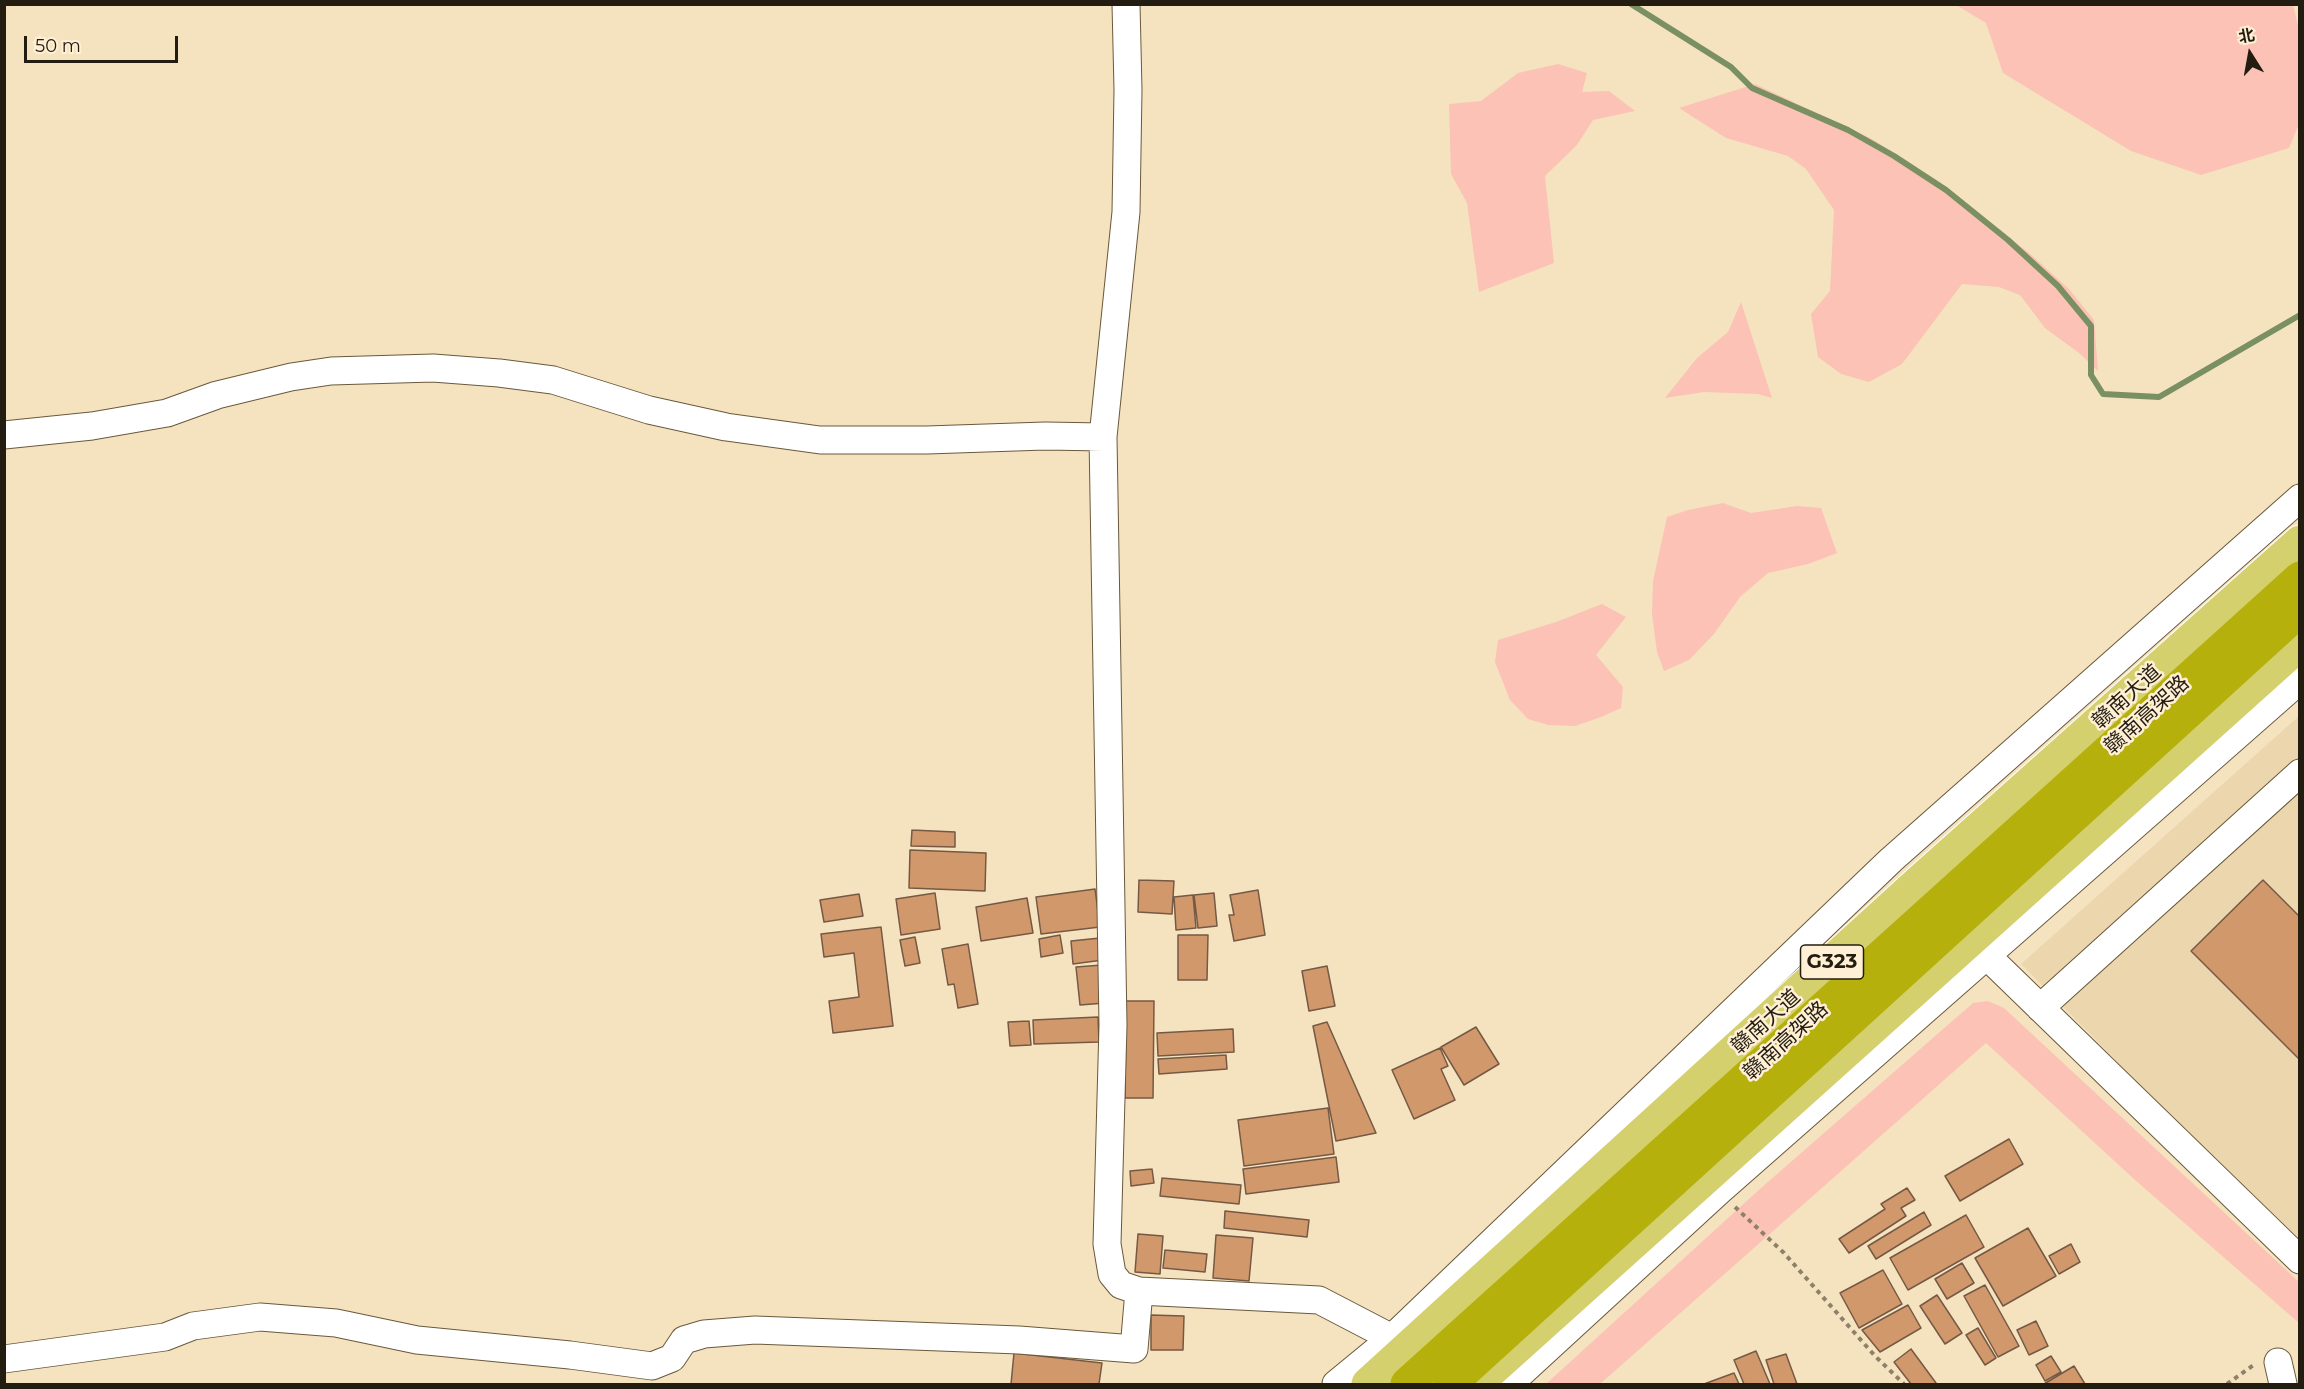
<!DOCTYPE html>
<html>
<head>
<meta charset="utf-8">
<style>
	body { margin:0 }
	#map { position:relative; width:2304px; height:1389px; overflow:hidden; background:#f5e3c0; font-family:Montserrat,"Noto Sans SC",sans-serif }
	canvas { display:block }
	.frame { position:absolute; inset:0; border:6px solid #231c10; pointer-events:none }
	.north { position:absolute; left:2220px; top:24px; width:60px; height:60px; -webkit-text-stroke:4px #fff0d5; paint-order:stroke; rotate:349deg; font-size:16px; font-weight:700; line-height:24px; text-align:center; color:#231c10 }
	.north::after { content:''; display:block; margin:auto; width:21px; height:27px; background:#231c10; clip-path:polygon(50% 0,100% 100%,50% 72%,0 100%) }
	.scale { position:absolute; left:24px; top:36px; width:154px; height:27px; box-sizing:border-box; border:3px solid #231c10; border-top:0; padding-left:8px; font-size:18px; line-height:21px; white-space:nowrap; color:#231c10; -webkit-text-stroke:4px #fff0d5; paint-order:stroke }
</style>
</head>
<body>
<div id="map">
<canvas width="2304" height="1389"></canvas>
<div class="frame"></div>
<div class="north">北</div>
<div class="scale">50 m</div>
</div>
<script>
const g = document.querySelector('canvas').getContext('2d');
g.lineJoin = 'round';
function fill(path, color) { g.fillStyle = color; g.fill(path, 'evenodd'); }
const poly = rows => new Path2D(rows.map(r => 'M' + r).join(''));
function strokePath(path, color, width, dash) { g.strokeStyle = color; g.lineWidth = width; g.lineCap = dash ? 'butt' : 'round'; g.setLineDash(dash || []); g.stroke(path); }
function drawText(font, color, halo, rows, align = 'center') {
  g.font = font + ' Montserrat,"Noto Sans SC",sans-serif'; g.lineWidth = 5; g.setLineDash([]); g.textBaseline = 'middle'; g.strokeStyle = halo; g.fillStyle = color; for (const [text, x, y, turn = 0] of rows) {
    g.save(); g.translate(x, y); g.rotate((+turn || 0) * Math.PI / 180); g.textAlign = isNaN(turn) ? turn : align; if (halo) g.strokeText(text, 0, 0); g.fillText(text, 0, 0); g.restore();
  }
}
const built = poly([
	[2299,716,2299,1246,2021,964]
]);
const green = poly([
	[1956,5,2293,5,2299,29,2299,124,2289,148,2201,175,2131,151,2003,73,1986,23],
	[1558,64,1587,73,1582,92,1609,91,1635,111,1593,120,1577,145,1545,176,1554,263,1479,292,1467,203,1451,174,1449,104,1481,101,1518,73],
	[1755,84,1872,139,1939,182,2029,253,2069,289,2094,320,2098,371,2079,353,2045,328,2020,295,1999,287,1962,284,1902,364,1869,382,1841,374,1818,357,1811,314,1830,291,1834,210,1806,169,1788,156,1726,138,1679,108],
	[1741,302,1772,398,1758,394,1704,392,1665,398,1697,358,1728,332],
	[1723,503,1751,513,1797,506,1821,508,1837,553,1808,564,1768,573,1740,597,1714,634,1689,660,1664,671,1657,652,1652,614,1653,581,1667,517,1688,510],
	[1602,604,1626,617,1596,655,1623,687,1621,708,1601,717,1575,726,1548,725,1528,719,1510,700,1495,662,1498,640,1556,622],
	[1988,1001,2004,1008,2299,1282,2299,1323,2134,1179,1986,1043,1600,1384,1546,1384,1761,1188,1973,1003]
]);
const stream = poly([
	[1631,4,1731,67,1752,88,1848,130,1894,156,1946,190,2008,240,2058,286,2091,326,2091,375,2103,394,2159,397,2300,315]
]);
const building = poly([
	[912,830,955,832,955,847,911,846,912,830],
	[910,850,986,853,985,891,909,888,910,850],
	[1139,880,1174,881,1172,914,1138,912,1139,880],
	[2263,880,2300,917,2300,1060,2191,951,2263,880],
	[1095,889,1100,927,1041,934,1036,897,1095,889],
	[1258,890,1265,935,1234,941,1229,915,1234,915,1230,895,1258,890],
	[935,893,940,929,901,935,896,899,935,893],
	[1214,893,1217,926,1198,928,1194,895,1214,893],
	[859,894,863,916,824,922,820,900,859,894],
	[1193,895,1196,928,1176,930,1174,897,1193,895],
	[1027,898,1033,933,981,941,976,907,1027,898],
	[881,927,893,1026,833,1033,829,1001,859,997,854,953,824,957,821,934,881,927],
	[1060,935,1063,953,1041,957,1039,939,1060,935],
	[1178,935,1208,935,1207,980,1178,980,1178,935],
	[915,937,920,963,905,966,900,940,915,937],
	[1100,938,1103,960,1073,964,1071,941,1100,938],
	[968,944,978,1004,958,1008,954,984,948,985,942,949,968,944],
	[1102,965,1105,1003,1080,1005,1076,967,1102,965],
	[1327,966,1335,1006,1309,1011,1302,971,1327,966],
	[1126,1001,1154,1001,1153,1098,1125,1098,1126,1001],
	[1098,1017,1099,1042,1034,1044,1033,1020,1098,1017],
	[1029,1021,1031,1045,1010,1046,1008,1022,1029,1021],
	[1327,1022,1376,1133,1336,1141,1313,1026,1327,1022],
	[1476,1027,1499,1064,1464,1085,1441,1047,1476,1027],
	[1233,1029,1234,1052,1158,1056,1157,1033,1233,1029],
	[1440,1048,1448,1066,1441,1069,1455,1100,1414,1119,1392,1070,1440,1048],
	[1226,1055,1227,1069,1159,1074,1158,1059,1226,1055],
	[1328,1108,1334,1154,1244,1166,1238,1120,1328,1108],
	[2009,1139,2023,1164,1960,1201,1945,1176,2009,1139],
	[1336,1157,1339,1182,1246,1194,1243,1169,1336,1157],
	[1152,1169,1154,1183,1131,1186,1130,1171,1152,1169],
	[1162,1178,1241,1185,1239,1204,1160,1196,1162,1178],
	[1907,1188,1915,1200,1901,1208,1906,1216,1849,1253,1839,1239,1885,1209,1881,1204,1907,1188],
	[1225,1211,1309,1220,1307,1237,1224,1228,1225,1211],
	[1924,1212,1931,1225,1876,1259,1868,1246,1924,1212],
	[1966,1215,1984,1247,1908,1290,1890,1258,1966,1215],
	[2028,1228,2056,1276,2003,1306,1975,1258,2028,1228],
	[1138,1234,1163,1236,1160,1274,1135,1272,1138,1234],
	[1216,1235,1253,1238,1249,1281,1213,1278,1216,1235],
	[2071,1244,2080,1262,2059,1274,2049,1256,2071,1244],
	[1165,1250,1207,1254,1205,1272,1163,1268,1165,1250],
	[1962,1263,1974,1283,1947,1299,1935,1279,1962,1263],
	[1883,1270,1902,1304,1859,1328,1840,1293,1883,1270],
	[1985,1285,2019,1346,1998,1357,1964,1296,1985,1285],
	[1937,1295,1962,1333,1945,1344,1920,1306,1937,1295],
	[1908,1305,1921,1328,1880,1352,1862,1330,1908,1305],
	[1151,1315,1184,1316,1183,1350,1151,1350,1151,1315],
	[2036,1321,2048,1346,2029,1355,2017,1330,2036,1321],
	[1978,1328,1996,1358,1985,1365,1966,1335,1978,1328],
	[1911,1349,1936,1383,1933,1384,1911,1384,1894,1362,1911,1349],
	[1756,1351,1770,1384,1744,1384,1734,1360,1756,1351],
	[1014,1353,1102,1363,1099,1384,1011,1384,1014,1353],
	[1786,1354,1797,1384,1774,1384,1766,1360,1786,1354],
	[2051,1356,2061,1372,2045,1381,2036,1365,2051,1356],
	[2074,1366,2085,1384,2044,1384,2074,1366],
	[1734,1373,1739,1384,1704,1384,1734,1373]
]);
const path = poly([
	[1735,1207,1784,1253,1875,1356,1904,1384],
	[2227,1384,2255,1364]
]);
const minor = poly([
	[1126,4,1128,90,1126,212,1103,437,1113,1025,1107,1244,1112,1274,1121,1285,1139,1291,1319,1300,1392,1338],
	[4,435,92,426,167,413,217,395,291,377,331,371,433,368,499,373,553,380,649,410,726,427,820,440,927,440,1045,436,1103,437],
	[1988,957,2300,1260],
	[2040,1008,2300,773],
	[4,1359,165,1337,193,1326,260,1317,336,1323,417,1340,570,1355,652,1366,672,1358,684,1340,704,1334,755,1330,1019,1340,1134,1349,1139,1291],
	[2278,1362,2283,1384],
	[1336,1384,1392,1338,1891,860,2300,498],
	[1509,1384,1719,1191,2300,680]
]);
const major = poly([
	[1368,1384,1920,881,2300,542],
	[1476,1384,2300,644]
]);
const highway = poly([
	[1407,1384,2300,578],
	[1450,1384,2300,610]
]);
const shields = [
	[1832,962,63]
];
const shieldNames = [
	["G323",1832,962]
];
const streetNames = [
	["赣南大道",2127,697,-42],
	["赣南高架路",2147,715,-42],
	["赣南大道",1766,1022,-42],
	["赣南高架路",1786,1041,-42]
];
fill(built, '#ecd6ad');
fill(green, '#fbc2b5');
strokePath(stream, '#7a9063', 6);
fill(building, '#d1986c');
strokePath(building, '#755944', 1.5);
strokePath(minor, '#69593b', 29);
strokePath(major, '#fff', 35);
strokePath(highway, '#fff', 35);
strokePath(path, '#8d8169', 4, [4.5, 4.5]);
strokePath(minor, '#fff', 27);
strokePath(major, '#d3d06d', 33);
strokePath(highway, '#b5b00c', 33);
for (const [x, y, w] of shields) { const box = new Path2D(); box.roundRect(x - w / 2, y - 17, w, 34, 4.5); g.fillStyle = '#fff0d5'; g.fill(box); strokePath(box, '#231c10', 1.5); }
drawText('bold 20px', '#231c10', null, shieldNames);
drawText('21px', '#231c10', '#fff0d5', streetNames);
</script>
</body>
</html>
